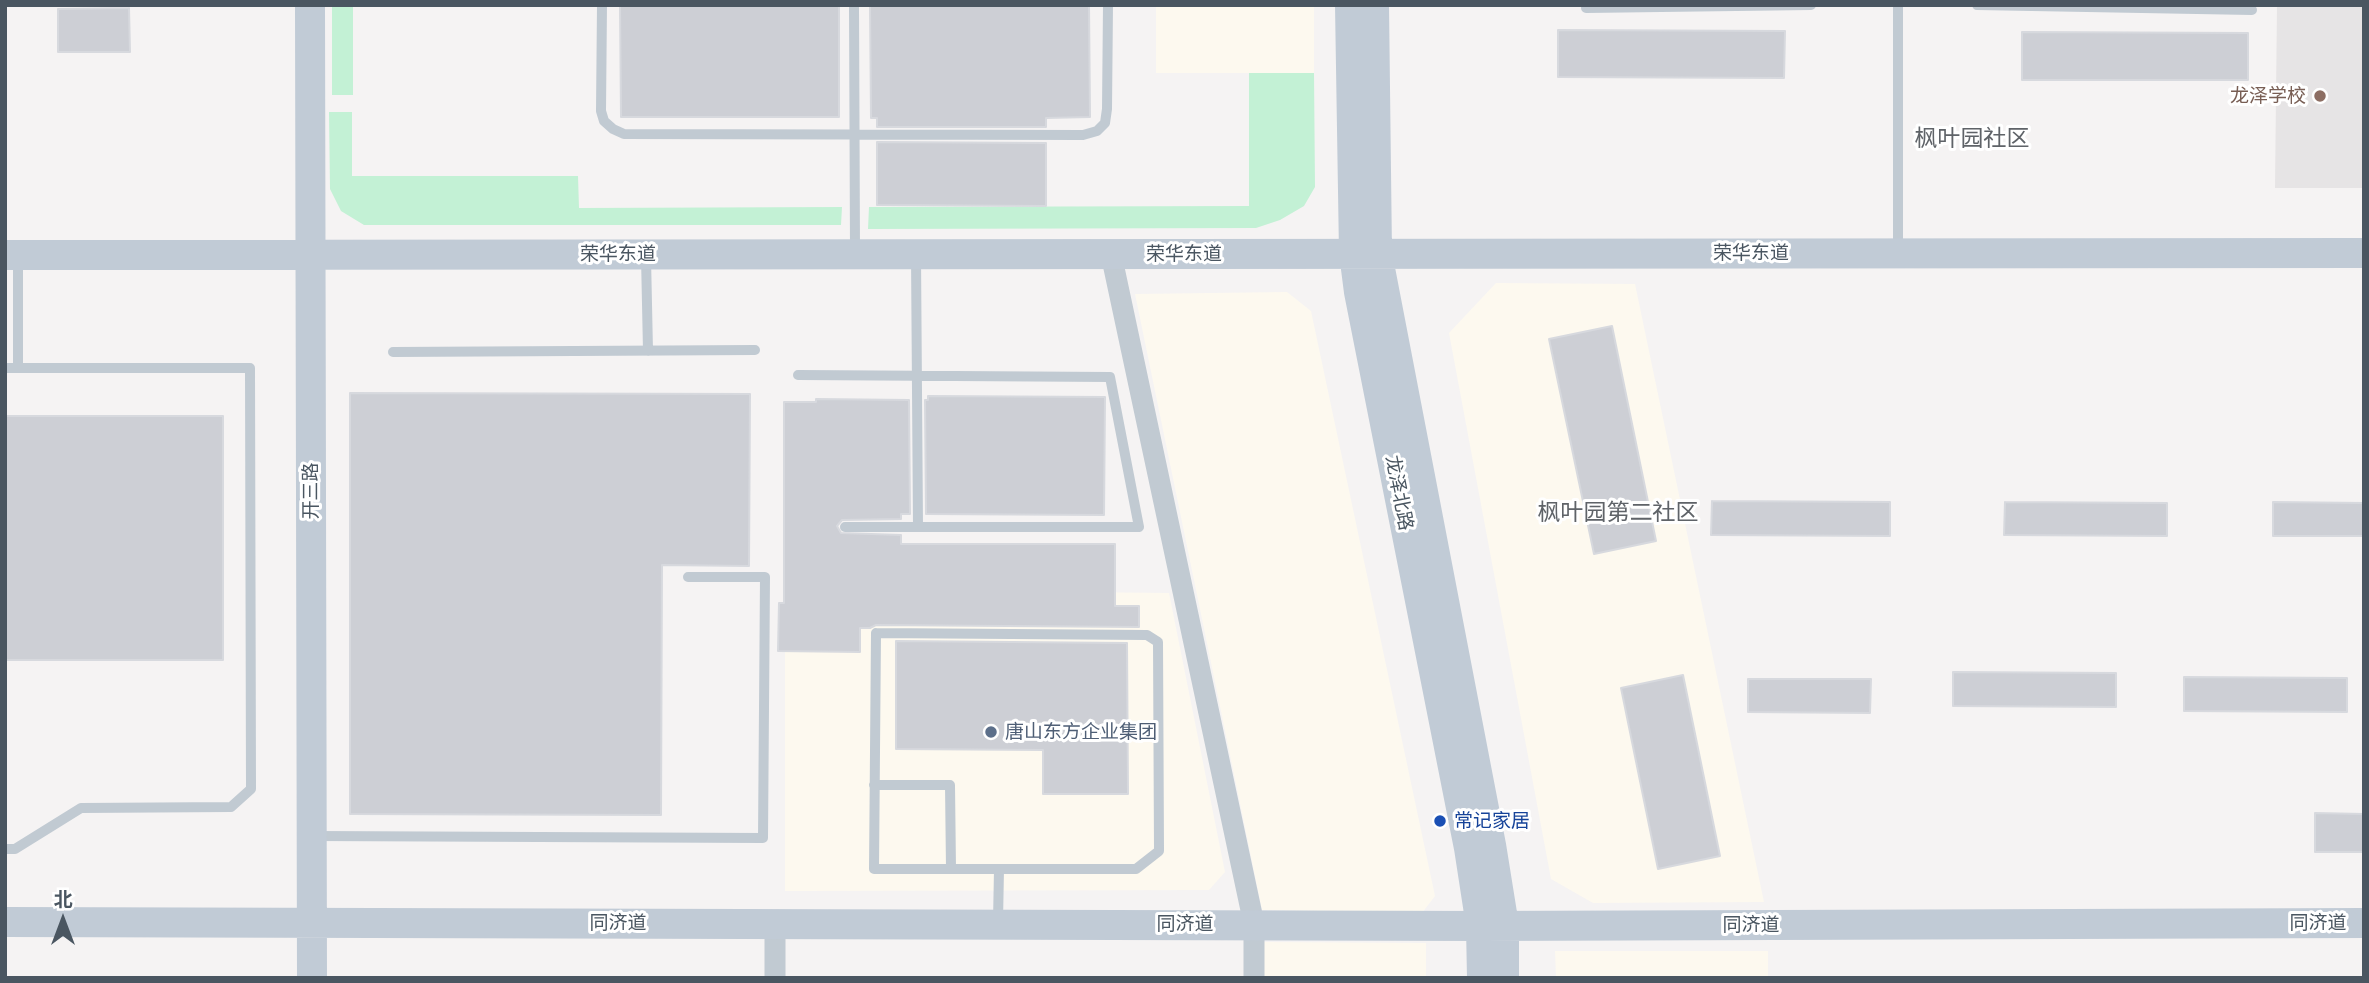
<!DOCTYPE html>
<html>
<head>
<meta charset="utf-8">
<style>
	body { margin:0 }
	#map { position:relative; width:2369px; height:983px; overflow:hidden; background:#f5f3f3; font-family:"Public Sans","Noto Sans SC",sans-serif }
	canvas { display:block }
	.frame { position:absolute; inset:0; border:7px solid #4a5661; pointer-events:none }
	.north { position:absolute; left:28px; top:885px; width:70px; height:70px; -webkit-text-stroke:5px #fff; paint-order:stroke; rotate:0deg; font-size:19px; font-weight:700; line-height:28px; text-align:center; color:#4a5661 }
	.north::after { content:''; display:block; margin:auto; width:24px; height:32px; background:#4a5661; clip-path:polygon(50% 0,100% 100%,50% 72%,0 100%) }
</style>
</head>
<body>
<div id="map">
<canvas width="2369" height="983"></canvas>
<div class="frame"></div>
<div class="north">北</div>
</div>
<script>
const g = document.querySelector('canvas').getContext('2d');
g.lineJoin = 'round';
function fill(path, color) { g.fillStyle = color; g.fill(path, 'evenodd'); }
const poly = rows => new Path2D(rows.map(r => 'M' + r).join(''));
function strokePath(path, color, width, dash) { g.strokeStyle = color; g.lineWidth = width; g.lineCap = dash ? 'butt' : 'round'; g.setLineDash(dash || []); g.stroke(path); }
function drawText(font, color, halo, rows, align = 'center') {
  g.font = font + ' "Public Sans","Noto Sans SC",sans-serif'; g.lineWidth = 6; g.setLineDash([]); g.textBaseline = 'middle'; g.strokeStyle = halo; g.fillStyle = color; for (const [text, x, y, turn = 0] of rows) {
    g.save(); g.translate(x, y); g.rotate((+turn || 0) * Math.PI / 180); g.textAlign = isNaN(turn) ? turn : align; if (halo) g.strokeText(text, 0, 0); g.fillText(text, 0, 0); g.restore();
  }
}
const commercial = poly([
	[1156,5,1314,5,1314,73,1156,73],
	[1496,283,1635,284,1764,902,1593,903,1551,879,1449,333],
	[1287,292,1311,311,1435,896,1422,913,1262,910,1135,294],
	[785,589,1169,593,1225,872,1209,890,785,891],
	[1262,942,1426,943,1426,978,1262,978],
	[1555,951,1768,951,1768,978,1556,978]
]);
const education = poly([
	[2277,5,2364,5,2364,188,2275,188]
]);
const green = poly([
	[332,5,353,5,353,95,332,95],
	[1249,73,1314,73,1315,187,1304,206,1280,220,1256,228,868,229,869,207,1249,206],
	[329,112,352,112,352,176,578,176,579,208,842,207,841,225,364,225,341,211,330,189]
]);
const building = poly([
	[620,5,839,5,839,117,621,117,620,5],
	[870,5,1089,5,1090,117,1046,118,1046,127,877,127,877,118,871,118,870,5],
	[129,8,130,52,58,52,58,9,129,8],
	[1558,30,1785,31,1784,78,1558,77,1558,30],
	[2022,32,2248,33,2248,80,2022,80,2022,32],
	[877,142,1046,143,1046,206,877,205,877,142],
	[1612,326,1656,541,1594,554,1549,339,1612,326],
	[350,393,750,394,749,566,662,565,661,815,350,814,350,393],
	[928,396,1105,397,1104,515,926,514,925,400,928,400,928,396],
	[816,399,909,400,910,514,901,514,901,519,842,520,837,526,841,533,901,535,901,544,1115,544,1115,606,1139,606,1139,627,876,625,870,628,860,628,860,652,778,651,779,603,784,603,784,402,816,402,816,399],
	[5,416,223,416,223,660,5,660,5,416],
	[1712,501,1890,502,1890,536,1711,535,1712,501],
	[2005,502,2167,503,2167,536,2004,535,2005,502],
	[2273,502,2364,503,2364,536,2273,536,2273,502],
	[896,641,1127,643,1128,794,1043,794,1043,750,896,749,896,641],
	[1953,672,2116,673,2116,707,1953,706,1953,672],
	[1683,675,1720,856,1658,869,1621,688,1683,675],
	[2184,677,2347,678,2347,712,2184,711,2184,677],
	[1748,679,1871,679,1870,713,1748,712,1748,679],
	[2315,813,2364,814,2364,852,2315,852,2315,813]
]);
const lane = poly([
	[602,5,601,111,604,121,613,129,624,134,1083,135,1097,131,1105,123,1107,109,1108,5],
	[854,5,855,251],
	[1898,5,1898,251],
	[1977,5,2252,10],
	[1586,8,1811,5],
	[916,255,918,527],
	[18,257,18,368],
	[646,257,648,351],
	[393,352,755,350],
	[5,368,250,368,251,789,231,807,81,808,15,849,5,849],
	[798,375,1110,377,1139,527,845,527],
	[876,633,1147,635,1158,642,1159,851,1136,869,874,869,876,633],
	[874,785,950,785,951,869],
	[315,836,763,838,765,577,688,577],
	[998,922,999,869]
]);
const street = poly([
	[1111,254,1254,924,1254,978],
	[775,978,775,924]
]);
const secondary = poly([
	[310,5,312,978],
	[1350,5,1354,253,1359,292,1469,848,1481,926,1482,978],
	[1374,5,1377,253,1491,845,1504,926,1504,978],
	[5,255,2364,253],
	[5,922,1481,926,2364,923]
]);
const markers = [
	[2320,96,7,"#8d6e63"],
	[991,732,7,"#5c6f8a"],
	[1440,821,7,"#1a4fb4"]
];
const educationNames = [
	["龙泽学校",2306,96]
];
const streetNames = [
	["荣华东道",1751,253],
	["荣华东道",618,254],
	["荣华东道",1184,254],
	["开三路",311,491,-90],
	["龙泽北路",1399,493,79],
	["同济道",618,923],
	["同济道",2318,923],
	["同济道",1185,924],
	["同济道",1751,925]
];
const serviceNames = [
	["唐山东方企业集团",1005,732]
];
const transitNames = [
	["常记家居",1454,821]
];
const quarterNames = [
	["枫叶园社区",1972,139],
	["枫叶园第二社区",1618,513]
];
fill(commercial, '#fdf9ef');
fill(education, '#e6e4e5');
fill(green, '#c3f1d5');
fill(building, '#cdcfd5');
strokePath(building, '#d7d9de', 2);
strokePath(lane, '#c1cad2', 10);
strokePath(street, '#c1cad2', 21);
strokePath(secondary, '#c1cbd6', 30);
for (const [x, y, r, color] of markers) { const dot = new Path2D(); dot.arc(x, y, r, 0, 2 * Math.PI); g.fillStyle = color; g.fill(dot); strokePath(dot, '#fff', 2.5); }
drawText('19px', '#785e54', '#fff', educationNames, 'right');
drawText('19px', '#4a5661', '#fff', streetNames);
drawText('19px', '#4e5e75', '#fff', serviceNames, 'left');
drawText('19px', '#164399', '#fff', transitNames, 'left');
drawText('23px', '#5f6368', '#fff', quarterNames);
</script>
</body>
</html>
